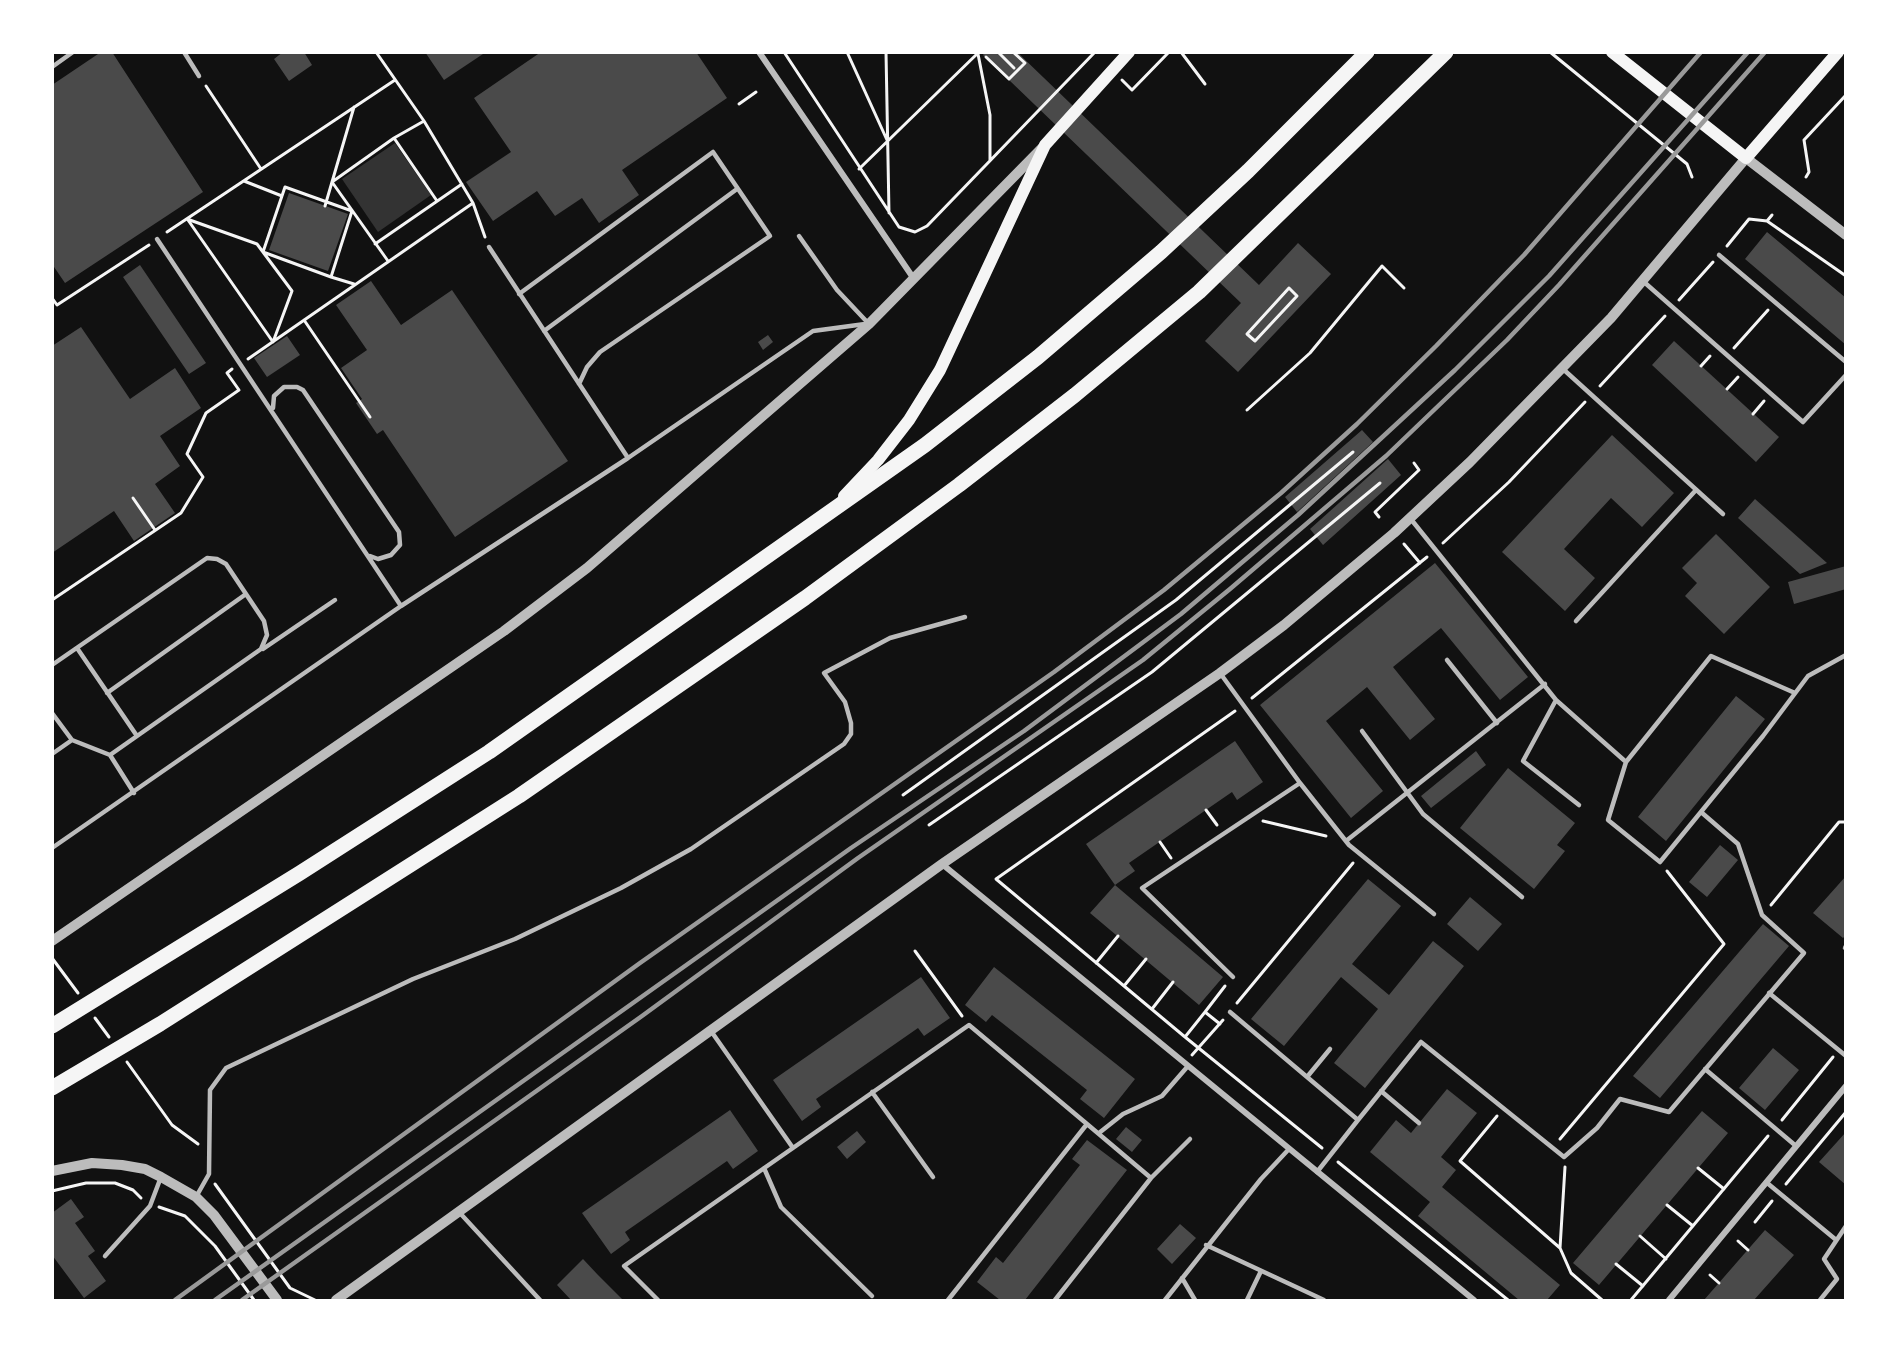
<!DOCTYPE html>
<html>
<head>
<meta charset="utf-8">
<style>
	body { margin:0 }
	#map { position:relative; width:1898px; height:1353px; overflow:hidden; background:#111; font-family:Inter,sans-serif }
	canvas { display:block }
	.frame { position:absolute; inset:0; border:54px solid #fff; pointer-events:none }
</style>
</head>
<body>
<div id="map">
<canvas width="1898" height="1353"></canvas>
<div class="frame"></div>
</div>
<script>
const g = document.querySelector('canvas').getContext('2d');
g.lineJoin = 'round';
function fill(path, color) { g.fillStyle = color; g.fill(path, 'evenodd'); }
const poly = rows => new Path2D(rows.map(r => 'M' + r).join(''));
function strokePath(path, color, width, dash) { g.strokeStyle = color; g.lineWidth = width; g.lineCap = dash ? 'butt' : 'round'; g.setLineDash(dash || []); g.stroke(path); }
const water = poly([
	[395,143,431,195,378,232,342,179]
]);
const building = poly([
	[101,52,112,52,203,192,65,283,52,264,52,85],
	[283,52,304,52,312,65,289,81,274,59],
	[425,52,486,52,444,80],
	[541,52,696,52,727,98,622,170,639,195,599,223,582,198,555,216,537,191,493,221,466,182,511,152,474,98],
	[985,52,1017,52,1259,285,1298,243,1331,274,1238,372,1205,341,1241,303,983,55],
	[289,193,348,214,328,271,269,250],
	[1767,232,1846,298,1846,345,1745,259],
	[140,265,206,363,189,374,123,277],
	[371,281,401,325,452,290,568,461,455,537,383,430,377,434,356,403,362,399,341,368,367,350,336,305],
	[81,327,130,399,175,368,201,408,160,436,180,466,155,484,175,513,134,541,114,511,52,553,52,346],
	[768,335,773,342,763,350,758,342],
	[287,336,300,355,267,377,254,358],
	[1674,341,1779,437,1756,462,1652,365],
	[1362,430,1373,442,1297,512,1285,497],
	[1612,435,1674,493,1642,527,1611,498,1564,549,1595,578,1565,611,1502,552],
	[1388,459,1401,475,1323,545,1310,529],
	[1755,499,1827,563,1800,574,1738,518],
	[1716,534,1770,587,1724,634,1685,596,1697,583,1682,568],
	[1435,563,1528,677,1500,700,1441,628,1393,667,1435,719,1410,740,1367,687,1326,721,1383,791,1351,818,1260,705],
	[1846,566,1846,589,1794,604,1788,582],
	[1736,696,1765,719,1666,841,1638,817],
	[1235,741,1263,782,1237,800,1232,792,1129,863,1135,871,1115,885,1086,844],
	[1476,751,1486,765,1431,808,1421,796],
	[1508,768,1575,823,1557,845,1565,851,1534,889,1460,828],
	[1720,845,1738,860,1707,897,1689,882],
	[1846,876,1846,935,1843,938,1813,913],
	[1368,879,1401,906,1352,964,1389,995,1433,941,1464,966,1365,1088,1334,1063,1378,1009,1341,977,1284,1046,1251,1019],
	[1115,885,1223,977,1199,1005,1090,913],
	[1470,897,1502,924,1478,951,1447,924],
	[1763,924,1789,946,1660,1098,1633,1076],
	[994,967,1135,1079,1104,1118,1080,1099,1087,1090,992,1015,986,1022,965,1005],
	[921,977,950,1018,924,1036,918,1028,816,1099,821,1107,802,1121,773,1080],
	[1773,1048,1799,1070,1765,1110,1739,1088],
	[1447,1089,1477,1113,1441,1157,1456,1170,1442,1187,1560,1285,1547,1300,1519,1300,1418,1216,1430,1202,1370,1152,1396,1120,1411,1133],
	[730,1110,758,1151,733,1169,727,1161,625,1232,630,1240,611,1254,582,1213],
	[1702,1111,1728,1133,1599,1285,1573,1263],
	[1126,1127,1142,1140,1132,1152,1116,1139],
	[857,1131,866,1142,847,1159,837,1147],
	[1846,1132,1846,1185,1819,1162],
	[1087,1140,1127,1170,1025,1300,1000,1300,977,1282,996,1257,1003,1263,1080,1165,1072,1159],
	[71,1199,84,1217,75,1223,95,1251,88,1256,106,1281,84,1298,52,1255,52,1213],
	[1180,1224,1196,1238,1172,1264,1157,1249],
	[1765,1230,1794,1255,1754,1300,1704,1300],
	[583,1259,598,1275,623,1300,571,1300,557,1285]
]);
const path = poly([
	[376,52,424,121,473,203,485,237],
	[784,52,899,227,915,232,927,226,1095,52],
	[847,52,887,140],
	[886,52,889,213],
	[998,52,1014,68],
	[1181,52,1205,84],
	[1550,52,1687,164,1692,177],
	[978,54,990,115,990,160],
	[986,57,1009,79,1025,63,1013,52],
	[1122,80,1132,90,1169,52],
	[206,86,261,169],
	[739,104,756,92],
	[354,107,332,182,388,261],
	[394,138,437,201],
	[859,169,979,52],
	[1806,177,1809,172,1804,140,1846,95],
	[244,181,282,196],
	[285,187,352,211,331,277,263,252,285,187],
	[325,206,332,182,394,138,424,121],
	[187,219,257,244,292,291,273,342],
	[188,220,273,342],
	[1767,221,1772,215],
	[167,232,395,80],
	[375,244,462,184],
	[1727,246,1749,219,1767,221,1846,276],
	[331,277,354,284],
	[1289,288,1297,296,1255,341,1247,334,1289,288],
	[52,298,57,305,149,245],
	[1679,300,1713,262],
	[304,320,370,417],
	[1734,348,1768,310],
	[248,359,473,203],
	[1701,366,1710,356],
	[1600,386,1665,316],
	[1727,389,1738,377],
	[1247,410,1310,353,1382,266,1404,288],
	[1753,414,1764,401],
	[133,498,155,530],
	[1379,517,1375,512,1419,470,1414,463],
	[1443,543,1509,482,1585,402],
	[1404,544,1420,563],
	[52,600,181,513,203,477,187,454,206,413,239,390,227,373,232,369],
	[1252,698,1427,557],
	[903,795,1176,600,1353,452],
	[1206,810,1217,825],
	[1263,821,1326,836],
	[929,825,1152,672,1380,483],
	[1160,842,1171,858],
	[1771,905,1839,822,1846,822],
	[915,951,962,1016],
	[52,958,78,993],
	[1096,963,1118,936],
	[1124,986,1146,959],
	[1237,1003,1353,863],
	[1152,1009,1173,982],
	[1205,1012,1185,1037,1322,1148],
	[95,1018,109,1037],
	[1220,1024,1205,1012,1225,986],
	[1185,1037,996,879,1235,711],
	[1192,1055,1223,1020],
	[127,1062,172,1125,198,1144],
	[1497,1116,1460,1161,1560,1248],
	[1782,1120,1833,1057],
	[1560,1139,1724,944,1667,871],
	[1338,1162,1508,1300],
	[1565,1167,1560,1248,1571,1273,1602,1300],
	[1698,1168,1724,1189],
	[215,1184,290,1288,315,1300],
	[1786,1184,1846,1112],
	[52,1191,86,1183,115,1183,133,1190,141,1198],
	[1667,1205,1693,1226],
	[159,1207,185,1216,215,1246,254,1300],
	[1755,1222,1772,1201],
	[1640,1236,1666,1259],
	[1738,1241,1748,1250],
	[1616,1264,1643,1286],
	[1710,1275,1719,1283],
	[1631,1300,1768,1136]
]);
const service = poly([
	[184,52,199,76],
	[52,67,73,52],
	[799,236,837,290,869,324],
	[157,239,401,606],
	[489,247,628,458],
	[1719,255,1846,362],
	[1644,282,1803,422,1846,375],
	[519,294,713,152,770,236,600,352,587,367,579,384],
	[544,331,737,189],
	[1563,369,1723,514],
	[273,408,274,396,284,387,297,387,303,390,399,532,400,545,391,555,378,559,370,556],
	[1410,518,1556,700,1626,762,1608,820,1660,862,1763,736,1808,676,1846,655],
	[1576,621,1696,490],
	[77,648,137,736],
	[263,649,335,600],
	[1447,660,1497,723],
	[52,665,207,558,217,559,226,564,264,621,267,635,261,649,110,755],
	[1220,673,1300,783,1349,845,1434,914],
	[107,693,246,594],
	[1556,700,1523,761,1579,805],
	[52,713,72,740,110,755,134,793],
	[1362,731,1423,814,1522,897],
	[52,754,72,740],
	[1626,762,1711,656,1795,693],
	[1346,841,1545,684],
	[52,848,401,606,628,458,813,331,865,324],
	[1845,948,1846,946],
	[1233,977,1142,888,1300,783],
	[1769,993,1846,1056],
	[1230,1012,1358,1120,1317,1172],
	[711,1031,793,1148],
	[1705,1069,1796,1146],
	[1307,1077,1330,1049],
	[1381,1091,1419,1123],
	[872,1092,933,1177],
	[1358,1120,1421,1042,1564,1157,1597,1128,1620,1099,1669,1112,1804,953,1762,915,1738,844,1701,812],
	[1087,1124,1151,1178],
	[1099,1133,1123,1114,1162,1096,1188,1066],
	[764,1168,781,1207,872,1296],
	[1766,1182,1835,1239],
	[196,1197,209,1174,210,1090,226,1068,413,979,515,939,621,888,691,849,844,744,851,734,851,723,845,702,824,673,890,638,965,617],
	[459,1212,540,1300],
	[1206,1245,1324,1300],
	[105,1256,150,1206,161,1177],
	[1182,1278,1195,1300],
	[658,1300,624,1266,969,1025,1087,1124,948,1300],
	[1055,1300,1151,1178,1190,1139],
	[1165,1300,1261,1179,1289,1149],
	[1247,1300,1261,1271],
	[1820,1300,1837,1279,1824,1259,1846,1226]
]);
const minor = poly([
	[759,52,914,279],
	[942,864,1474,1300],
	[1669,1300,1846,1086]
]);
const tertiary = poly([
	[52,941,504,631,587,568,869,324,1042,148],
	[52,1171,92,1163,122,1165,145,1169,161,1177,196,1197,214,1215,277,1300],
	[336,1300,942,864,1220,673,1284,625,1394,533,1470,462,1611,318,1746,158,1846,235]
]);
const secondary = poly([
	[1612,52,1746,158,1838,52],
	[844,496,878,460,909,420,940,370,1045,145,1129,52]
]);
const primary = poly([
	[52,1026,300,873,489,752,925,445,1038,357,1161,252,1248,171,1367,52],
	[52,1088,160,1024,519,796,805,598,959,485,1075,395,1199,292,1446,52]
]);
const rail = poly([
	[175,1300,640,963,1054,672,1164,590,1281,493,1357,424,1436,346,1524,255,1701,52],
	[215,1300,851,848,1024,731,1181,614,1298,515,1455,370,1549,276,1748,52],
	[242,1300,642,1016,858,858,1143,660,1230,589,1386,456,1507,340,1559,285,1765,52]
]);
fill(water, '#333');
fill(building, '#4a4a4a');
strokePath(path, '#f5f5f5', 3);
strokePath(service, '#bcbcbc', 4.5);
strokePath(minor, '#bcbcbc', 6);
strokePath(tertiary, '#bcbcbc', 10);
strokePath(secondary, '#f5f5f5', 12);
strokePath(primary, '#f5f5f5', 15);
strokePath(rail, '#9a9a9a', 4.5);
</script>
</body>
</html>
